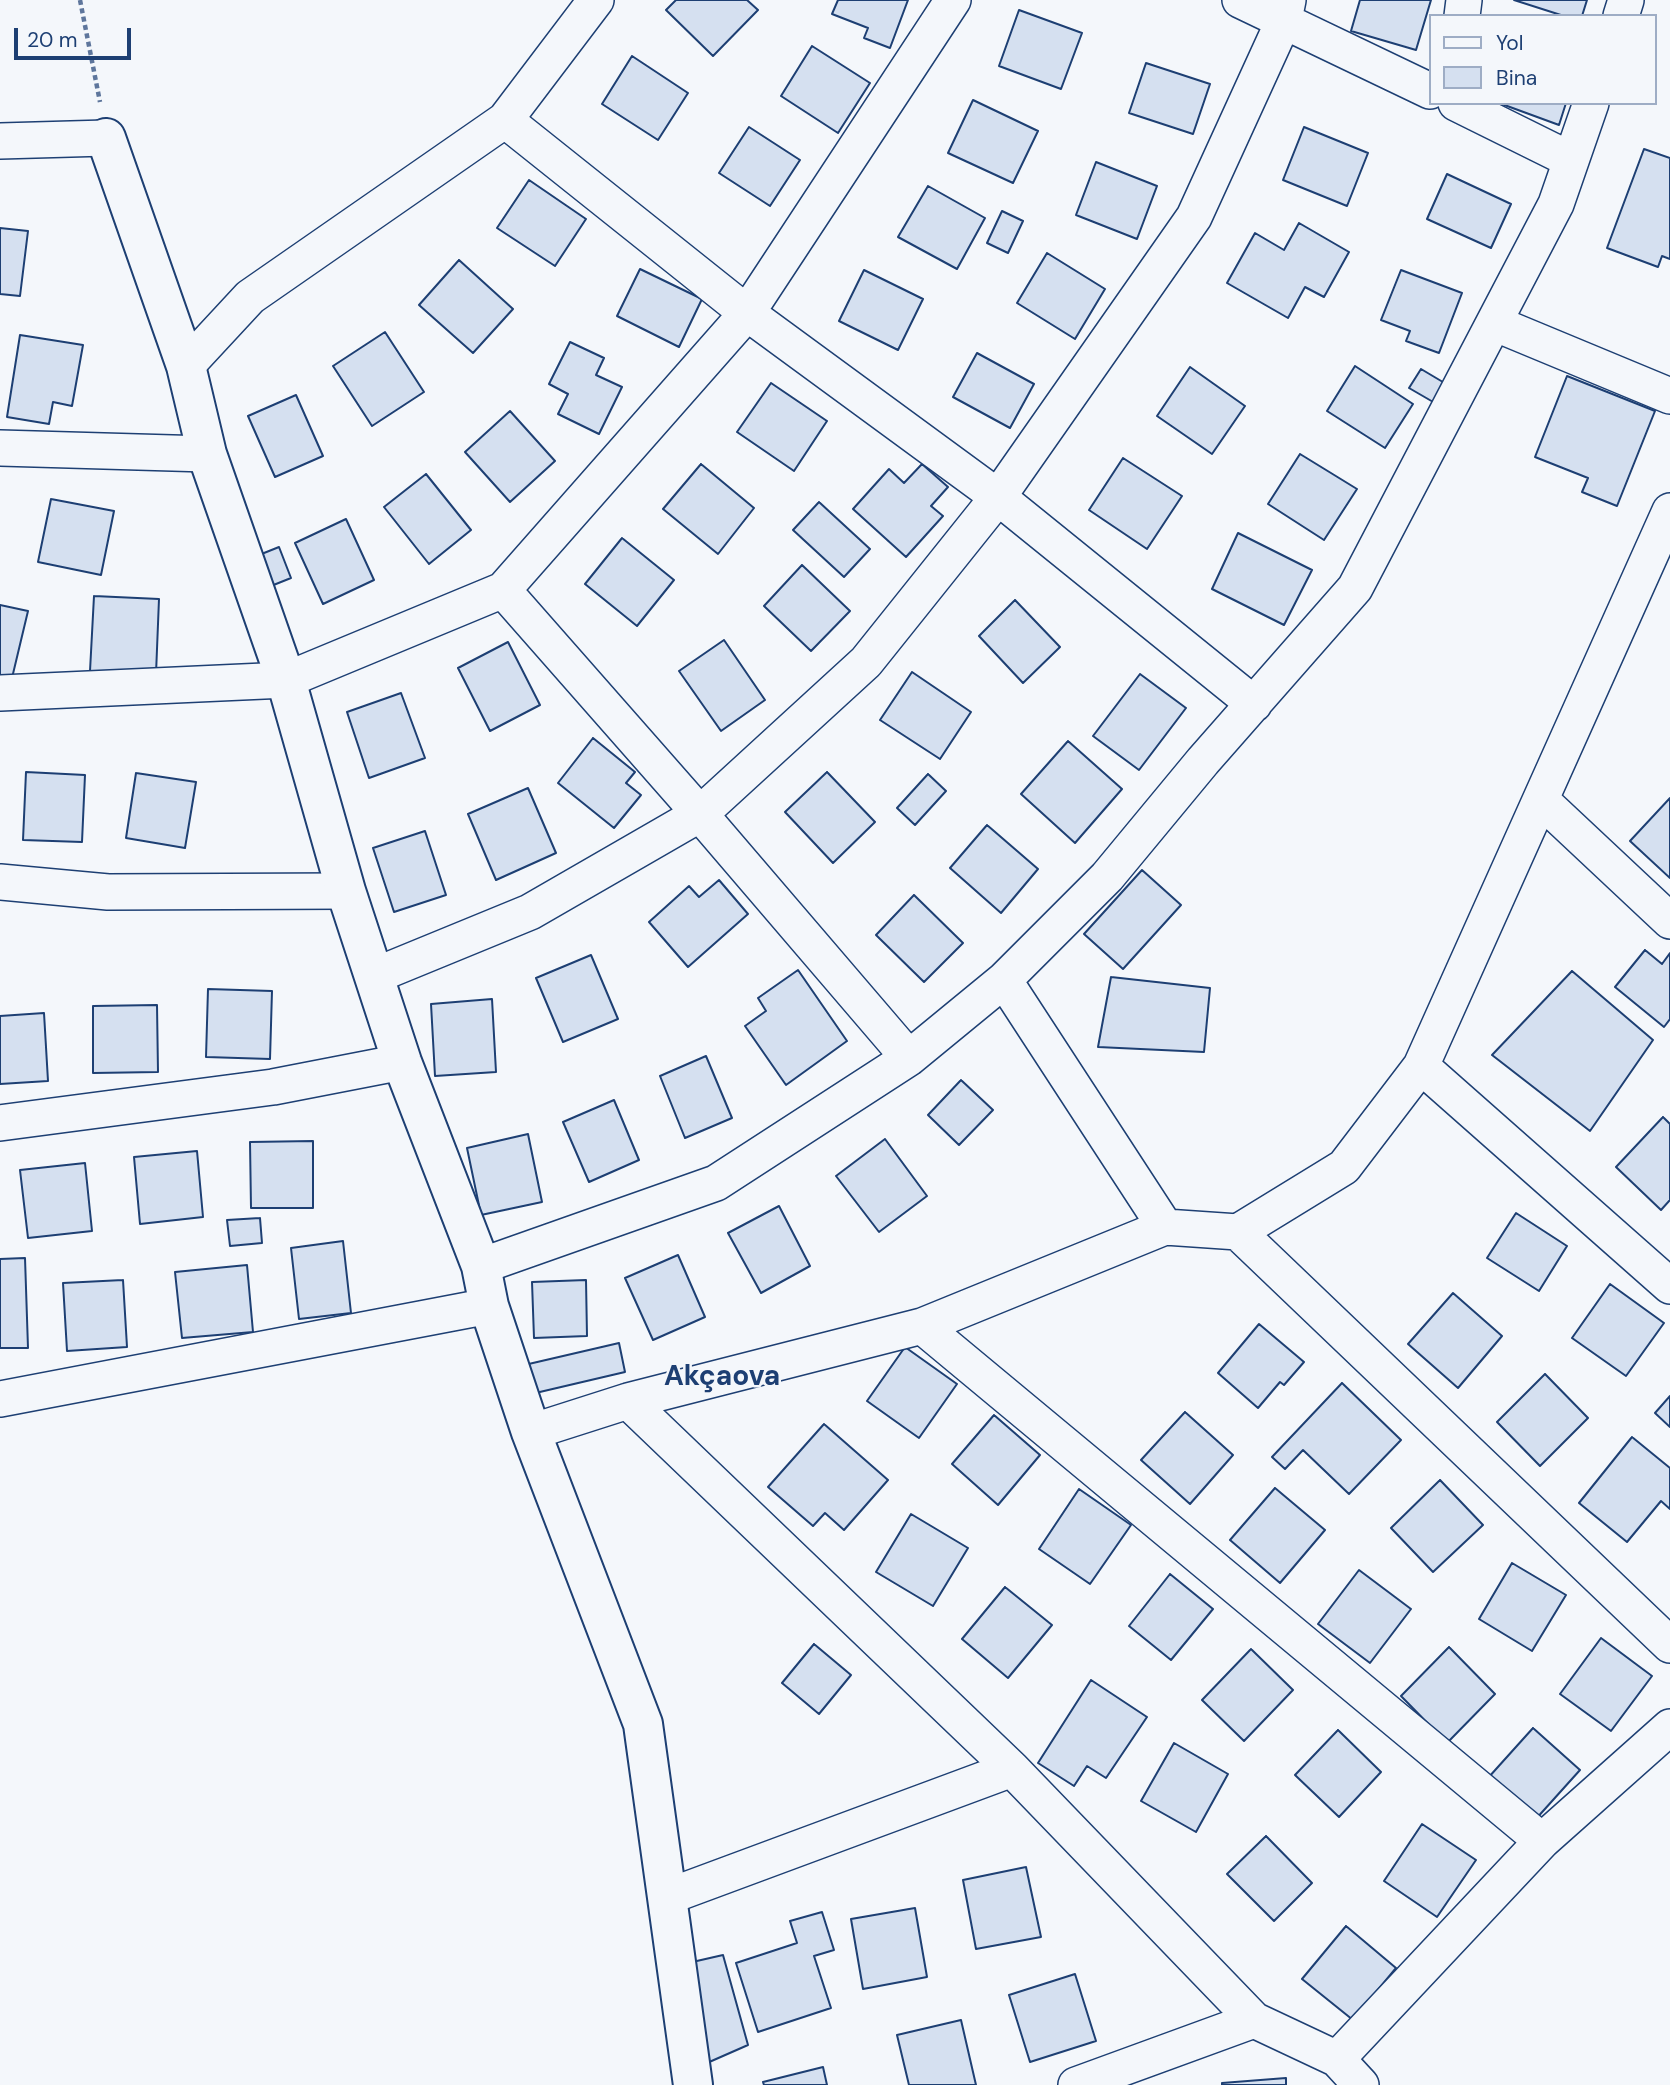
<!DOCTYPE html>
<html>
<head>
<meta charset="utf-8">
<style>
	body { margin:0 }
	#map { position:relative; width:1670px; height:2085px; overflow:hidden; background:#f4f7fb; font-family:"DM Sans",sans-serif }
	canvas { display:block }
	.legend { position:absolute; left:1429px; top:14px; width:228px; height:91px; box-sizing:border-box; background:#f4f7fb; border:2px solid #9eadc5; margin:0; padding:9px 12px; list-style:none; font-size:21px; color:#1d3f73 }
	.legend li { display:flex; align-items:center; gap:14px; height:35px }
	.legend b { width:35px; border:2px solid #9eadc5 }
	.scale { position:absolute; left:14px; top:28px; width:117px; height:32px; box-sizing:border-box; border:4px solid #1d3f73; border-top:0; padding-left:9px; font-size:21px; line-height:24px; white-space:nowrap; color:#1d3f73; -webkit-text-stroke:5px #f4f7fb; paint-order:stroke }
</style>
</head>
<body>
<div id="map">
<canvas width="1670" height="2085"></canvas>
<ul class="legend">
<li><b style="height:9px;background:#f4f7fb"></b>Yol</li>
<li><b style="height:19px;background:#d5e0f0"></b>Bina</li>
</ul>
<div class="scale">20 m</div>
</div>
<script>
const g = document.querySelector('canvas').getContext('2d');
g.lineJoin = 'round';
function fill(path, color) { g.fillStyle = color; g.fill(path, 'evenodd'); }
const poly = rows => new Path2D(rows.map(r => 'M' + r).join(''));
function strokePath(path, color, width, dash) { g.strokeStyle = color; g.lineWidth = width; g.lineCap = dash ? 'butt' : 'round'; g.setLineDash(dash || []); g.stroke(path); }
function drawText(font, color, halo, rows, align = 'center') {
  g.font = font + ' "DM Sans",sans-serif'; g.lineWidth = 5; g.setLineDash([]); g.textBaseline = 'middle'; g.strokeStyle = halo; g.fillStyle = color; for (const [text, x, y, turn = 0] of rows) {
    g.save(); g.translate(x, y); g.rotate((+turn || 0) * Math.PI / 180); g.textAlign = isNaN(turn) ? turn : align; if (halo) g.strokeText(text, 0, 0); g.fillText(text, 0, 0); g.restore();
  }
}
const building = poly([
	[676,0,747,0,758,10,713,56,666,10,676,0],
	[838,0,908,0,890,48,864,38,868,28,832,14,838,0],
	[1360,0,1431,0,1416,50,1351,31,1360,0],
	[1514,0,1587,0,1582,16,1564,16,1514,0],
	[1019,10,1082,33,1061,89,999,66,1019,10],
	[812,46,870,83,838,133,781,96,812,46],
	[632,56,688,93,658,140,602,104,632,56],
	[1146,63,1210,84,1193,134,1129,113,1146,63],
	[973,100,1038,131,1013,183,948,153,973,100],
	[1499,103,1566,103,1559,125,1499,103],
	[749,127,800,160,770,206,719,173,749,127],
	[1304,127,1368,153,1347,206,1283,180,1304,127],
	[1644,149,1670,158,1670,259,1662,256,1658,267,1607,248,1644,149],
	[1096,162,1157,186,1137,239,1076,215,1096,162],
	[1447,174,1511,204,1491,248,1427,219,1447,174],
	[529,180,586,219,555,266,497,228,529,180],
	[928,186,985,218,957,269,898,237,928,186],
	[1002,211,1023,221,1008,253,987,243,1002,211],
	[1299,223,1349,252,1324,297,1305,287,1288,318,1227,283,1255,233,1284,250,1299,223],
	[0,228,28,231,20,296,0,294,0,228],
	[1047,253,1105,289,1075,339,1017,303,1047,253],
	[459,260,513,309,473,353,419,305,459,260],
	[640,269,702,299,679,347,617,316,640,269],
	[864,270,923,299,898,350,839,321,864,270],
	[1401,270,1462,293,1439,353,1406,341,1410,331,1381,320,1401,270],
	[385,332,424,392,372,426,333,366,385,332],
	[20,335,83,345,72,406,53,402,49,424,7,417,20,335],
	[570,342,604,358,596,375,622,387,599,434,558,414,568,394,549,384,570,342],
	[977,353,1034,384,1010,428,953,397,977,353],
	[1355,366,1413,404,1385,448,1327,411,1355,366],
	[1190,367,1245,406,1212,454,1157,416,1190,367],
	[1421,369,1458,391,1447,410,1409,388,1421,369],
	[1567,376,1655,411,1617,506,1582,492,1588,478,1535,457,1567,376],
	[771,383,827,421,794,471,737,432,771,383],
	[296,395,323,456,275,477,248,416,296,395],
	[510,411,555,461,510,502,465,452,510,411],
	[1300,454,1357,489,1324,540,1268,504,1300,454],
	[1123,458,1182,496,1147,549,1089,510,1123,458],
	[701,464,754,508,718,554,663,509,701,464],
	[922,464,948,487,931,506,943,516,906,557,853,509,889,469,904,483,922,464],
	[426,474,471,530,429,564,384,507,426,474],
	[51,499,114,511,101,575,38,562,51,499],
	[819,502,870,549,844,577,793,530,819,502],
	[346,519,374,580,323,604,295,543,346,519],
	[1238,533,1312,570,1284,625,1212,589,1238,533],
	[622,538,674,580,637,626,585,584,622,538],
	[279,547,291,578,266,588,254,557,279,547],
	[802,565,850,611,811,651,764,606,802,565],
	[94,596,159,599,156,674,90,671,94,596],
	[1015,600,1060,647,1023,683,979,636,1015,600],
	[0,605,28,611,12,678,0,676,0,605],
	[724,640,765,700,721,731,679,671,724,640],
	[508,642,540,705,490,731,458,668,508,642],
	[912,672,971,712,940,759,880,720,912,672],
	[1140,674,1186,708,1139,770,1093,736,1140,674],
	[401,693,425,758,369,778,347,712,401,693],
	[593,738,635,772,626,783,641,795,614,828,558,783,593,738],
	[1068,741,1122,789,1075,843,1021,794,1068,741],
	[26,772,85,775,82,842,23,840,26,772],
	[827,772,875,822,833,863,785,812,827,772],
	[136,773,196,782,185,848,126,838,136,773],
	[928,774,946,791,915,825,897,808,928,774],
	[528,788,556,853,496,880,468,814,528,788],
	[1670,798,1670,878,1630,841,1670,798],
	[987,825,1038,869,1001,913,950,868,987,825],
	[425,831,446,895,394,912,373,848,425,831],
	[1142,870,1181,905,1123,969,1084,934,1142,870],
	[719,880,748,914,688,967,649,922,689,886,699,897,719,880],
	[914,895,963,943,924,982,876,935,914,895],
	[1645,950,1662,964,1670,953,1670,1019,1664,1027,1615,987,1645,950],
	[591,955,618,1019,563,1042,536,978,591,955],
	[798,970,847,1041,786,1085,745,1026,766,1011,758,998,798,970],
	[1572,971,1653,1040,1590,1131,1492,1055,1572,971],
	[1111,977,1210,988,1204,1052,1098,1047,1111,977],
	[208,989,272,991,270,1059,206,1057,208,989],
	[492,999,496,1072,435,1076,431,1004,492,999],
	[157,1005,158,1072,93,1073,93,1006,157,1005],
	[44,1013,48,1081,0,1084,0,1016,44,1013],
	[706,1056,732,1118,685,1138,660,1076,706,1056],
	[961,1080,993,1110,959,1145,928,1115,961,1080],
	[614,1100,639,1160,589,1182,563,1122,614,1100],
	[1663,1117,1670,1124,1670,1200,1661,1210,1616,1167,1663,1117],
	[528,1134,542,1202,481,1215,467,1148,528,1134],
	[885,1139,927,1196,879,1232,836,1176,885,1139],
	[313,1141,313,1208,251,1208,250,1142,313,1141],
	[197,1151,203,1217,140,1224,134,1157,197,1151],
	[85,1163,92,1231,28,1238,20,1170,85,1163],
	[779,1206,810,1266,761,1293,728,1233,779,1206],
	[1516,1213,1567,1246,1539,1291,1487,1258,1516,1213],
	[260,1218,262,1243,230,1246,227,1220,260,1218],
	[343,1241,351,1313,299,1319,291,1248,343,1241],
	[678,1255,705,1317,653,1340,625,1278,678,1255],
	[25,1258,28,1348,0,1348,0,1259,25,1258],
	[247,1265,253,1332,182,1338,175,1272,247,1265],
	[123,1280,127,1347,67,1351,63,1283,123,1280],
	[586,1280,587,1336,534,1338,532,1282,586,1280],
	[1610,1284,1664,1323,1626,1376,1572,1338,1610,1284],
	[1453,1293,1502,1336,1458,1388,1408,1344,1453,1293],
	[1259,1324,1304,1362,1284,1385,1280,1382,1258,1408,1218,1373,1259,1324],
	[619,1343,625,1372,527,1395,520,1366,619,1343],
	[905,1347,957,1384,919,1438,867,1401,905,1347],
	[1545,1374,1588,1418,1540,1466,1497,1422,1545,1374],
	[1342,1383,1401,1440,1349,1494,1303,1450,1285,1469,1272,1457,1342,1383],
	[1670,1396,1670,1427,1655,1413,1670,1396],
	[1185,1412,1233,1455,1190,1504,1141,1460,1185,1412],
	[994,1415,1040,1455,998,1505,952,1464,994,1415],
	[824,1424,888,1480,844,1530,825,1513,813,1526,768,1487,824,1424],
	[1632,1437,1670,1468,1670,1509,1661,1501,1627,1542,1579,1503,1632,1437],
	[1440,1480,1483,1525,1433,1572,1391,1528,1440,1480],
	[1275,1488,1325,1530,1280,1583,1230,1540,1275,1488],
	[1079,1489,1131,1525,1090,1584,1039,1549,1079,1489],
	[911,1514,968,1548,933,1606,876,1572,911,1514],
	[1512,1563,1566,1595,1532,1651,1479,1619,1512,1563],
	[1359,1570,1411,1609,1370,1663,1318,1624,1359,1570],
	[1170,1574,1213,1609,1171,1660,1129,1626,1170,1574],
	[1005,1587,1052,1625,1008,1678,962,1639,1005,1587],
	[1601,1638,1652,1676,1611,1731,1560,1694,1601,1638],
	[814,1644,851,1675,819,1714,782,1683,814,1644],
	[1449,1647,1495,1694,1447,1743,1401,1696,1449,1647],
	[1251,1649,1293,1690,1244,1741,1202,1700,1251,1649],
	[1091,1680,1147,1717,1106,1778,1087,1766,1074,1786,1038,1763,1091,1680],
	[1533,1728,1580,1770,1535,1820,1488,1778,1533,1728],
	[1338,1730,1381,1772,1339,1817,1295,1775,1338,1730],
	[1174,1743,1228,1774,1196,1832,1141,1801,1174,1743],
	[1422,1824,1476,1860,1437,1917,1384,1881,1422,1824],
	[1266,1836,1312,1883,1274,1921,1227,1874,1266,1836],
	[1026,1867,1041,1937,976,1949,963,1880,1026,1867],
	[915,1908,927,1977,863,1989,851,1919,915,1908],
	[822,1912,834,1950,814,1956,831,2008,758,2032,736,1963,797,1943,790,1921,822,1912],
	[1346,1926,1396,1968,1353,2020,1302,1979,1346,1926],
	[723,1955,748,2045,707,2063,688,1963,723,1955],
	[1075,1974,1096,2041,1030,2062,1009,1995,1075,1974],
	[961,2020,976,2085,909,2085,897,2035,961,2020],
	[823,2067,827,2085,764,2085,763,2082,823,2067],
	[1286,2078,1286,2085,1222,2085,1222,2083,1286,2078]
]);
const path = poly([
	[80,0,100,102]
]);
const minor = poly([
	[1240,0,1430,91],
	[1462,16,1464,0],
	[1621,16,1626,0],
	[1456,103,1571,160],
	[505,120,747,313,998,497,1254,704],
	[0,141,106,138],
	[1494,323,1670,396],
	[186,366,250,297,505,120,596,0],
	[0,448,207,454],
	[503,590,700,814,909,1058],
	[0,693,286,680,503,590,747,313,953,0],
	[1541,800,1670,921],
	[0,882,108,892,346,891],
	[374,976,530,912,700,814,866,662,998,497,1194,217,1284,20,1288,0],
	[1004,980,1165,1227],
	[1421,1066,1670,1286],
	[0,1123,273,1087,402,1062],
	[1238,1232,1670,1645],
	[481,1266,716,1183,909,1058,1004,980,1107,877,1203,761,1355,588,1556,204,1591,103],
	[922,1326,1542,1841],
	[0,1399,489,1306],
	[628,1401,1012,1769,1254,2020,1337,2059,1361,2085],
	[531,1432,628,1401,922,1326,1165,1227,1238,1232,1344,1167,1421,1066,1670,511],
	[667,1897,1012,1769],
	[1337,2059,1542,1841,1670,1727],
	[1076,2085,1254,2020]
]);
const tertiary = poly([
	[106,138,186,366,207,454,286,680,346,891,402,1062,481,1266,489,1306,531,1432,643,1724,693,2085]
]);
const quarterNames = [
	["Akçaova",722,1378]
];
fill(building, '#d5e0f0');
strokePath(building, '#1d3f73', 2);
strokePath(minor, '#1d3f73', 38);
strokePath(tertiary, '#1d3f73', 42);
strokePath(path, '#5e769c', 4.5, [5, 3.5]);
strokePath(minor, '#f4f7fb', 35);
strokePath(tertiary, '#f4f7fb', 38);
drawText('bold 28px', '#1d3f73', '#f4f7fb', quarterNames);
</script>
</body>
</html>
